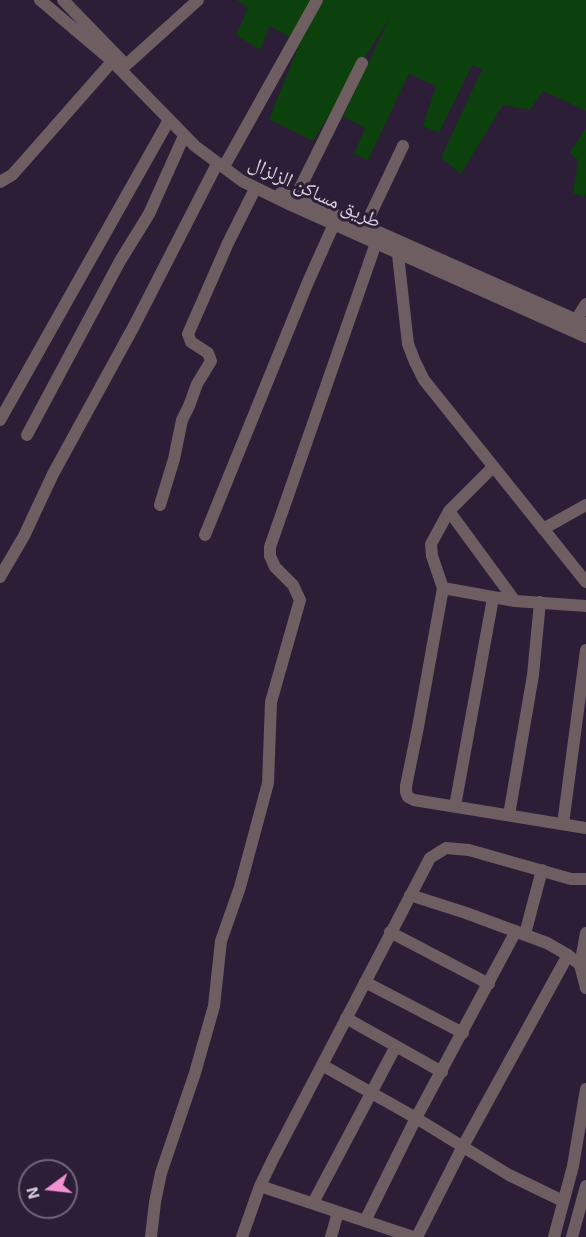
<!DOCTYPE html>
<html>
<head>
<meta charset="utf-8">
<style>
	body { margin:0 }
	#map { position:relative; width:586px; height:1237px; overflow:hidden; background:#2c1e36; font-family:"Exo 2",sans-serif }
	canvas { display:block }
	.north { position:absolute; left:18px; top:1159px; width:60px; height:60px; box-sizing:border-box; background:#2c1e36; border:2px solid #71647a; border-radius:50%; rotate:255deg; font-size:16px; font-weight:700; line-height:24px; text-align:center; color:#d8cedf }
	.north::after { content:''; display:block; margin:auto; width:21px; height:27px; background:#f391d5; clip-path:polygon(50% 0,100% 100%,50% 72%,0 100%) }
</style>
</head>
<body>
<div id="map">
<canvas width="586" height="1237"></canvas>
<div class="north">N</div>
</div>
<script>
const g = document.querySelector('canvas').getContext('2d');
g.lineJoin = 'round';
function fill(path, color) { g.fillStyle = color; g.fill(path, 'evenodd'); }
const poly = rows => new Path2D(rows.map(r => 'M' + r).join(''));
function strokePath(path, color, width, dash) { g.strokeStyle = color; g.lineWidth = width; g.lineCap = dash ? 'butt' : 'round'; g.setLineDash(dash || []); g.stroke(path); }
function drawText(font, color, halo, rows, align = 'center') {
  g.font = font + ' "Exo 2","Noto Naskh Arabic",sans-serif'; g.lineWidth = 6; g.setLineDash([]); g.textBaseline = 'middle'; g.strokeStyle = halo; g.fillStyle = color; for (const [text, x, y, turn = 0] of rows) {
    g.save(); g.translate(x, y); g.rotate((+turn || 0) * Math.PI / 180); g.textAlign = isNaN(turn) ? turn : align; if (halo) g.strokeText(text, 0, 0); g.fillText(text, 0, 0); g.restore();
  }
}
const green = poly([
	[237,0,586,0,586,111,543,91,530,110,503,105,461,174,441,158,482,69,472,65,439,133,423,126,436,86,409,74,368,160,354,154,365,128,343,116,390,17,313,141,269,119,300,43,270,26,260,50,236,35,248,8],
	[586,128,586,193,584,197,573,193,578,160,569,153]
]);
const minor = poly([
	[126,65,198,0],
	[226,163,317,0],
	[0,182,12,175,21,165,117,56],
	[295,198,362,63],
	[365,226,403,146],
	[397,246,408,344,415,362,424,380,586,582],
	[576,320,586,304],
	[0,420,169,120],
	[27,435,120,261,149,214,184,136],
	[493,467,449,511,431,544,432,556,443,588,418,727,406,786,406,792,408,797,414,800,586,828],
	[160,505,174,459,182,420,189,406,197,384,211,361,208,353,191,342,188,334,228,243,255,189],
	[449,511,515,601],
	[543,529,586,505],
	[205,535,308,282,334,224],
	[0,577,24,536,53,474,134,326,217,164],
	[443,588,515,601,586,606],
	[455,806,493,598],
	[509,815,533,675,540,602],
	[563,824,586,650],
	[410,895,466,913,547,943,568,955,580,965,586,988],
	[390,932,489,984],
	[525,934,542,870],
	[580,965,586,933],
	[365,982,463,1033],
	[346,1018,442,1072],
	[322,1065,416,1118,509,1175,563,1201],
	[260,1186,413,1237],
	[313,1203,396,1046],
	[365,1221,416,1118,516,931],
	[151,1237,155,1202,161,1173,195,1073,214,1006,221,941,240,887,268,783,271,702,300,600,293,585,275,567,270,556,270,547,376,243],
	[242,1237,260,1186,273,1159,430,858,446,848,469,850,571,879,586,879],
	[331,1237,338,1212],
	[417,1237,462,1148,568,955],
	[554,1237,573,1166,586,1089],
	[572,1237,586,1186]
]);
const tertiary = poly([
	[40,0,112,61,195,146,242,181,291,205,586,337],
	[63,0,124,63],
	[281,193,365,226,586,324]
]);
const streetNames = [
	["طريق مساكن الزلزال",315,192,25]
];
fill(green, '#0c400c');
strokePath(minor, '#6e5d61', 12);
strokePath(tertiary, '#6e5d61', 12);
drawText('20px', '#d8cedf', '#2c1e36', streetNames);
</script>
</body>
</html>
